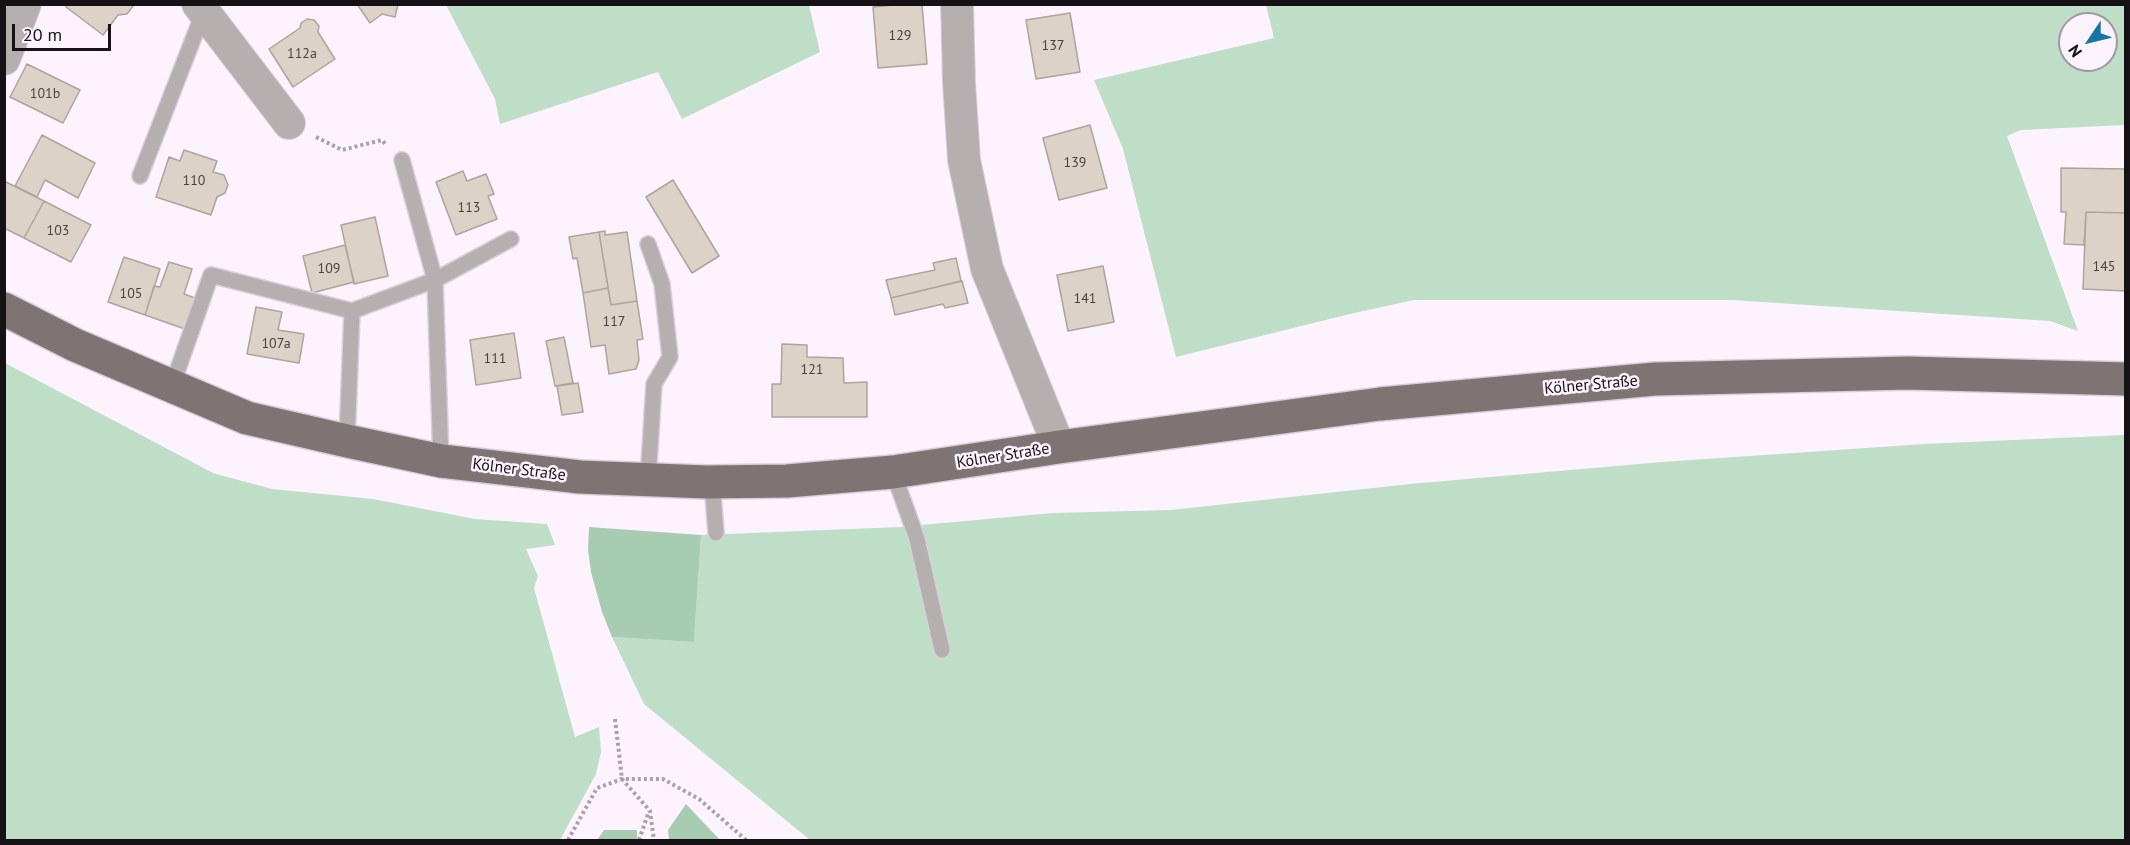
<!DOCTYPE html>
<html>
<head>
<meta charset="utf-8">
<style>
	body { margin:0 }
	#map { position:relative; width:2130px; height:845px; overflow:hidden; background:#fdf3fe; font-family:"PT Sans",sans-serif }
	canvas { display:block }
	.frame { position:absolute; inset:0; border:6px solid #151115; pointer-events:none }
	.north { position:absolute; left:2058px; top:12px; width:60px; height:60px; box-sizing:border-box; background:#fdf3fe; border:2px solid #a099a1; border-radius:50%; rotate:235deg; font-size:16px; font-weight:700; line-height:24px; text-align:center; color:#151115 }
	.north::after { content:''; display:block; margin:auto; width:21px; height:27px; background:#1477a3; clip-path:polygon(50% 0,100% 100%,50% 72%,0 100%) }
	.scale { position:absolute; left:12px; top:24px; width:99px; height:27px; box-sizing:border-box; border:3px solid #151115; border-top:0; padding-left:8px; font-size:18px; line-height:21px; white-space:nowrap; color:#151115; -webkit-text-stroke:4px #fdf3fe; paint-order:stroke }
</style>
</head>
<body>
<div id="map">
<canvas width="2130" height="845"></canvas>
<div class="frame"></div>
<div class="north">N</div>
<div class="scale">20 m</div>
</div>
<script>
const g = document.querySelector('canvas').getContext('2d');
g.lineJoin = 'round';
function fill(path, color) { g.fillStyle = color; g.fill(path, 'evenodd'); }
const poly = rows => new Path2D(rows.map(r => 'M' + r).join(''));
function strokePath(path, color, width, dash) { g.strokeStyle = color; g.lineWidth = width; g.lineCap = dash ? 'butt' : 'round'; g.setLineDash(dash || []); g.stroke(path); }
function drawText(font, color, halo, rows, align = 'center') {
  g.font = font + ' "PT Sans",sans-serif'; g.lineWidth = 5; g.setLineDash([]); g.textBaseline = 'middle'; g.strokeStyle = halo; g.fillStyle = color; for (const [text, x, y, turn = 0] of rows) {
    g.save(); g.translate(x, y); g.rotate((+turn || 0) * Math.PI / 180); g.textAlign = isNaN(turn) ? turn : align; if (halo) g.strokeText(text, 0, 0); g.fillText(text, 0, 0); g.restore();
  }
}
const green = poly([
	[446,5,809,5,820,52,682,119,658,72,500,124,495,99],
	[1266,5,2125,5,2125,125,2021,130,2007,136,2078,331,2050,321,1732,300,1414,300,1354,313,1176,357,1123,149,1094,80,1274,38],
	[2070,24,2106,24,2106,60,2070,60],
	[5,363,213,473,272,489,373,499,475,519,547,524,555,545,526,549,538,576,534,588,575,737,599,727,601,752,596,774,560,840,5,840],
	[2125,435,2125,840,810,840,644,704,612,637,694,642,701,535,900,527,1053,513,1171,510,1410,484,1662,462,1924,444]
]);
const forest = poly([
	[589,527,701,535,694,642,612,637,602,612,591,572,588,550],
	[686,804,720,840,669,840,668,830],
	[604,830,637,830,637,840,597,840]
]);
const building = poly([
	[68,4,132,4,133,6,127,14,118,15,103,35,66,7,68,4],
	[357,4,398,4,395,17,382,14,370,23,357,4],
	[904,4,922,4,927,64,878,68,873,7,904,4],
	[1070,13,1080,72,1036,79,1026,20,1070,13],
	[307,19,314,20,319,26,318,32,335,59,293,87,269,49,300,28,301,23,307,19],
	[27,64,80,90,63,123,10,97,27,64],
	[1090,125,1107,188,1059,200,1043,138,1090,125],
	[42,135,95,163,78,198,45,180,37,197,15,186,42,135],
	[184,150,217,161,213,172,224,175,228,185,225,193,217,197,211,215,156,197,169,157,180,161,184,150],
	[2061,168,2126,169,2126,213,2086,212,2084,245,2064,244,2066,212,2061,212,2061,168],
	[463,171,467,181,486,174,494,194,488,196,497,219,456,235,436,182,463,171],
	[673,180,719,256,692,273,646,197,673,180],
	[4,181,44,201,24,238,4,228,4,181],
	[44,201,91,225,71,262,24,238,44,201],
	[2086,212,2126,213,2126,291,2083,289,2086,212],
	[375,217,388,276,354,284,341,225,375,217],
	[605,231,605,235,627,232,637,301,611,305,599,232,605,231],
	[599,232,608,288,583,293,577,258,573,259,569,237,599,232],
	[345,245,354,282,312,293,303,256,345,245],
	[124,257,160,269,145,315,108,302,124,257],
	[956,258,961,281,891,298,886,280,935,270,933,263,956,258],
	[169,262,192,269,184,294,195,298,185,329,145,315,154,286,160,287,169,262],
	[1103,266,1114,322,1068,331,1057,275,1103,266],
	[962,281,968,303,945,308,943,304,895,315,891,298,962,281],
	[608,288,611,305,637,301,643,339,637,340,639,360,636,369,609,374,605,345,591,347,583,293,608,288],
	[256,307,282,312,278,330,304,334,299,363,247,354,256,307],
	[514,333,521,378,476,385,470,340,514,333],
	[564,337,573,383,555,386,546,341,564,337],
	[782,344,807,345,807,357,843,358,844,383,867,382,867,417,772,417,772,384,781,384,782,344],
	[578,383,583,412,562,415,557,386,578,383]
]);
const path = poly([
	[316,137,342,150,382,140,386,145],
	[615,719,622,779,650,811,654,840],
	[568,840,597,788,622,779,663,779,699,799,746,840],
	[639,840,649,811]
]);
const service = poly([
	[402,160,435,280,511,239],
	[140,176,204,11],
	[172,386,211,275,352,311,435,280,441,461],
	[347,441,352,311],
	[893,472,917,539,942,650],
	[648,480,654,384,670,357,662,284,648,244],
	[712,482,716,533]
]);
const minor = poly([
	[198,4,289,123],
	[957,4,959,83,964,160,987,269,1059,447],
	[4,59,25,4]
]);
const primary = poly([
	[4,309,75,345,247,418,347,441,441,461,580,477,706,482,787,481,893,472,1059,447,1380,404,1655,379,1907,373,2126,379]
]);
const numberNames = [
	["129",900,36],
	["137",1053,46],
	["112a",302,54],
	["101b",45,94],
	["139",1075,163],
	["110",194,181],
	["113",469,208],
	["103",58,231],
	["145",2104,267],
	["109",329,269],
	["105",131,294],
	["141",1085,299],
	["117",614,322],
	["107a",276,344],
	["111",495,359],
	["121",812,370]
];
const streetNames = [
	["Kölner Straße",1591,385,-5],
	["Kölner Straße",1003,456,-9],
	["Kölner Straße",519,470,7]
];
fill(green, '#bfdec7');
fill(forest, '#a8ccb2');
fill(building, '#dcd2c8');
strokePath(building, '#aea49b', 1.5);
strokePath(service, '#d8cfd9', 18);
strokePath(minor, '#d8cfd9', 34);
strokePath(primary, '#d8cfd9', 36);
strokePath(path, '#a9a1a9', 4, [3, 3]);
strokePath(service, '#b6afaf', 15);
strokePath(minor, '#b6afaf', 32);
strokePath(primary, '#7f7474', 33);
drawText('14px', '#474142', null, numberNames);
drawText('16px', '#151115', '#fdf3fe', streetNames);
</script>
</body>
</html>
